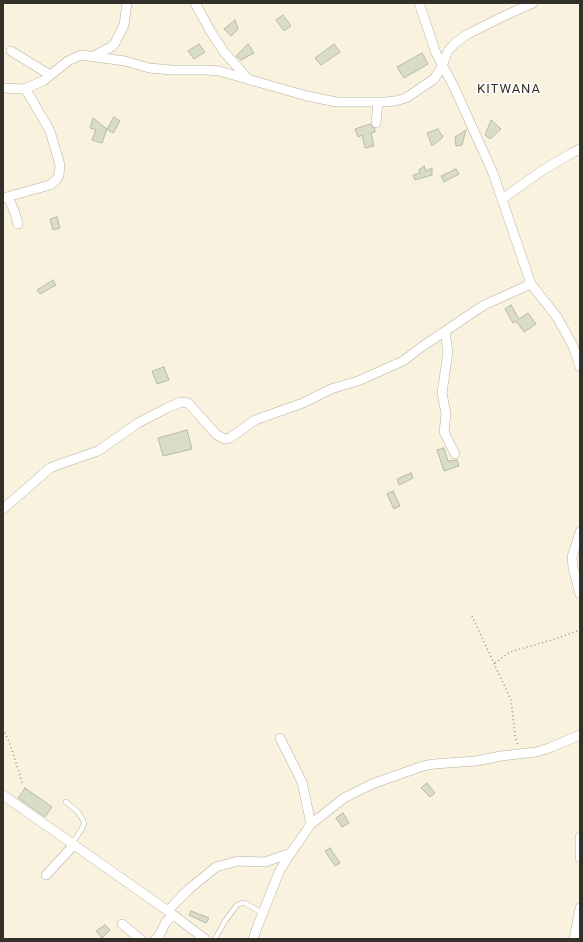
<!DOCTYPE html>
<html>
<head>
<meta charset="utf-8">
<style>
	body { margin:0 }
	#map { position:relative; width:583px; height:942px; overflow:hidden; background:#f9f2de; font-family:Roboto,sans-serif }
	canvas { display:block }
	.frame { position:absolute; inset:0; border:4px solid #333029; pointer-events:none }
</style>
</head>
<body>
<div id="map">
<canvas width="583" height="942"></canvas>
<div class="frame"></div>
</div>
<script>
const g = document.querySelector('canvas').getContext('2d');
g.lineJoin = 'round';
function fill(path, color) { g.fillStyle = color; g.fill(path, 'evenodd'); }
const poly = rows => new Path2D(rows.map(r => 'M' + r).join(''));
function strokePath(path, color, width, dash) { g.strokeStyle = color; g.lineWidth = width; g.lineCap = dash ? 'butt' : 'round'; g.setLineDash(dash || []); g.stroke(path); }
function drawText(font, color, halo, rows, align = 'center') {
  g.font = font + ' Roboto,sans-serif'; g.lineWidth = 3; g.setLineDash([]); g.textBaseline = 'middle'; g.strokeStyle = halo; g.fillStyle = color; for (const [text, x, y, turn = 0] of rows) {
    g.save(); g.translate(x, y); g.rotate((+turn || 0) * Math.PI / 180); g.textAlign = isNaN(turn) ? turn : align; if (halo) g.strokeText(text, 0, 0); g.fillText(text, 0, 0); g.restore();
  }
}
const building = poly([
	[283,15,291,26,284,31,276,20,283,15],
	[235,20,238,29,231,36,224,29,235,20],
	[199,44,205,52,194,59,188,51,199,44],
	[248,44,254,53,241,60,236,56,248,44],
	[334,44,340,52,321,65,315,58,334,44],
	[422,53,428,64,404,78,397,67,422,53],
	[114,117,120,121,113,133,107,129,114,117],
	[93,118,107,129,102,143,92,140,96,130,90,128,93,118],
	[491,120,501,129,490,139,485,135,491,120],
	[370,124,375,129,375,132,371,133,374,146,365,148,362,135,358,137,355,129,370,124],
	[438,129,443,137,432,146,427,133,438,129],
	[466,130,462,145,456,146,455,137,466,130],
	[424,166,426,171,432,168,432,175,415,180,413,175,420,173,419,170,424,166],
	[456,169,459,174,444,182,441,176,456,169],
	[57,217,60,228,53,230,50,219,57,217],
	[53,280,56,285,40,294,37,290,53,280],
	[511,305,519,319,528,313,536,324,524,332,516,321,513,323,505,309,511,305],
	[164,367,169,380,157,384,152,371,164,367],
	[187,430,192,449,163,456,158,438,187,430],
	[444,448,448,461,457,460,459,466,444,471,437,450,444,448],
	[411,473,413,478,399,485,397,479,411,473],
	[393,491,400,506,394,509,387,494,393,491],
	[427,783,435,793,430,797,421,788,427,783],
	[25,788,52,807,45,817,18,798,25,788],
	[343,813,349,823,342,827,336,818,343,813],
	[330,848,340,863,335,866,325,851,330,848],
	[191,911,209,918,206,923,189,915,191,911],
	[105,925,110,930,102,938,96,931,105,925]
]);
const path = poly([
	[472,616,511,700,515,735,518,746],
	[495,663,510,652,555,639,580,630],
	[3,729,10,744,23,785]
]);
const lane = poly([
	[66,802,78,812,83,820,84,824,81,830,72,844],
	[215,939,225,921,237,905,242,903,245,903,262,913]
]);
const street = poly([
	[195,3,211,32,224,52,249,80],
	[419,3,436,53,454,87,493,173,531,284,557,317,573,346,580,367],
	[11,51,50,75],
	[94,56,111,47,115,43,124,25,127,3],
	[3,88,22,89,29,87,43,81,68,61,81,55,125,61,149,68,172,70,206,70,219,71,307,96,336,102,385,102,395,101,406,98,434,79,441,68,448,51,455,43,468,34,502,17,533,3],
	[376,123,378,102],
	[8,197,15,213,18,224],
	[3,198,50,185,56,180,59,175,60,165,50,131,25,88],
	[502,199,543,170,572,153,580,149],
	[445,332,448,352,442,393,446,414,444,432,455,454],
	[3,509,50,468,60,464,98,451,138,423,167,408,181,402,188,403,217,435,225,439,230,438,255,420,303,403,331,389,358,381,403,361,423,346,484,305,531,284],
	[580,532,572,557,573,567,580,594],
	[280,738,302,782,311,824],
	[3,795,168,911,205,939],
	[580,837,580,858],
	[46,875,74,845],
	[168,911,177,901,189,889,216,867,238,861,265,862,291,853],
	[122,924,140,939],
	[156,939,160,934,166,922,173,915],
	[253,939,258,925,279,872,288,857,311,824,344,798,372,784,423,766,434,764,476,761,501,756,536,752,549,748,580,735],
	[574,939,580,908]
]);
const quarterNames = [
	["KITWANA",509,90]
];
fill(building, '#d8dcc8');
strokePath(building, '#b6bba8', 1);
strokePath(lane, '#b7b09e', 5.5);
strokePath(street, '#b7b09e', 10);
strokePath(path, '#9a9588', 1.5, [1, 3]);
strokePath(lane, '#fff', 4.5);
strokePath(street, '#fff', 9);
g.letterSpacing = '1px';
drawText('13px', '#333029', '#fff', quarterNames);
g.letterSpacing = '0px';
</script>
</body>
</html>
